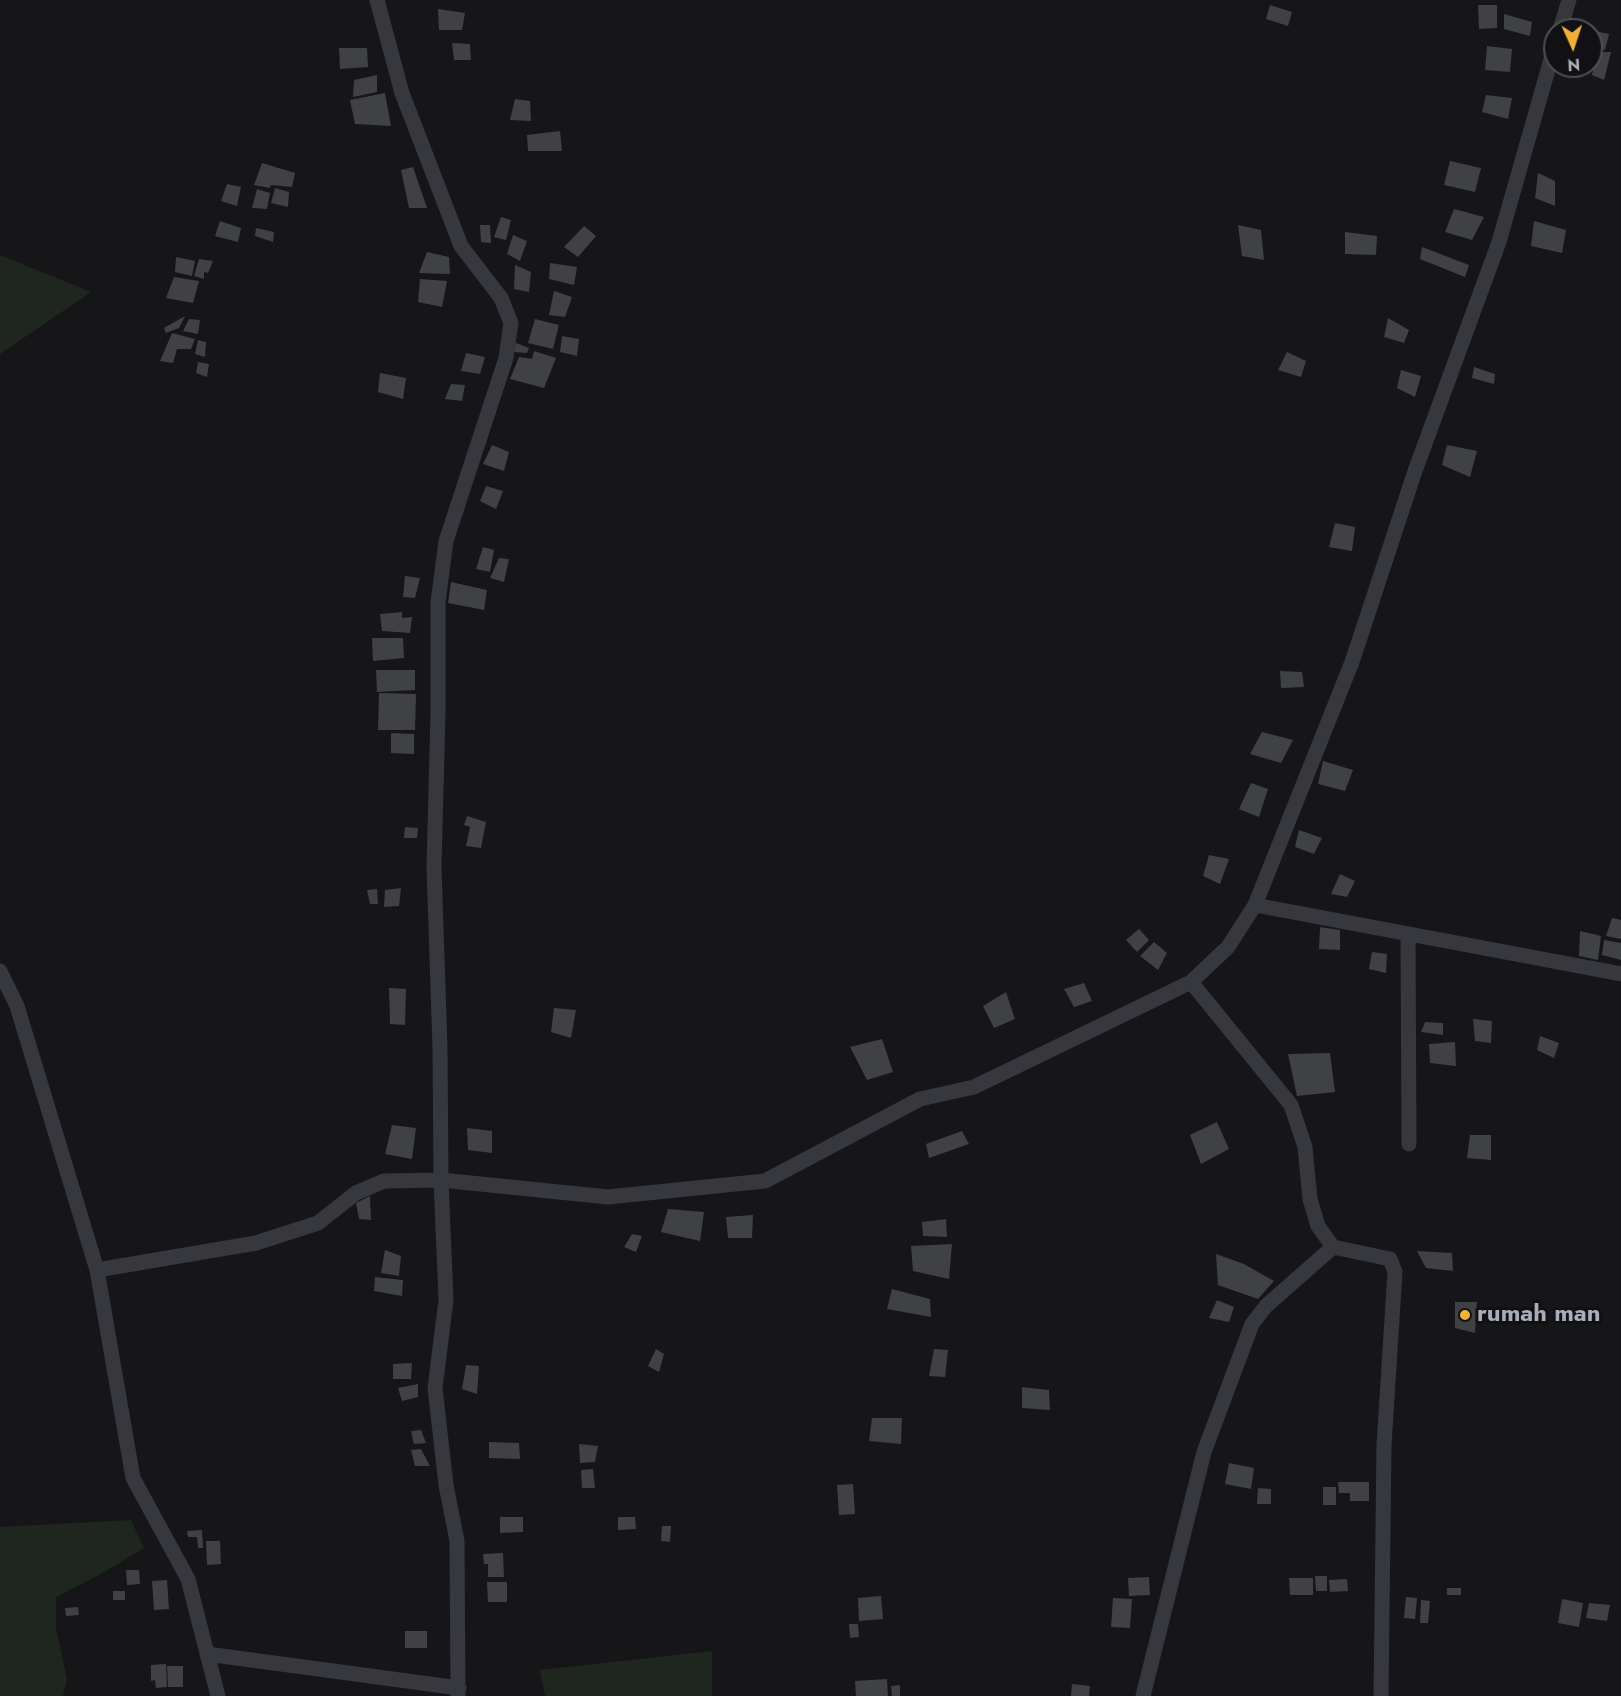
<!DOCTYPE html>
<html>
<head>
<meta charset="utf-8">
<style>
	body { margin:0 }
	#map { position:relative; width:1621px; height:1696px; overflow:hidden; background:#161618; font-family:Jost,sans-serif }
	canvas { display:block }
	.north { position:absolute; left:1543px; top:18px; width:60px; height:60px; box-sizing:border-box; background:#111113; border:2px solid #4d4f55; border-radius:50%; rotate:177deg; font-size:16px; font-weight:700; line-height:24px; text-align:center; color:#a8adb8 }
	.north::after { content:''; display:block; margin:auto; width:21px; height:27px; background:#f2b134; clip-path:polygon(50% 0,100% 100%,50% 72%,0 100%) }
</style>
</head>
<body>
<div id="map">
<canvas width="1621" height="1696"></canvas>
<div class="north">N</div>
</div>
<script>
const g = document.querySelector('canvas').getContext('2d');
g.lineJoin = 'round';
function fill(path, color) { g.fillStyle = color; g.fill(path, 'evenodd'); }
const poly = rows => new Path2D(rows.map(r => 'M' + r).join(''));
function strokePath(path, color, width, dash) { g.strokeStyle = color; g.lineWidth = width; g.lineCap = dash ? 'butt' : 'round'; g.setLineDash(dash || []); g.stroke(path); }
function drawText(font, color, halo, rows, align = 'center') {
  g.font = font + ' Jost,sans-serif'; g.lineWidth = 6; g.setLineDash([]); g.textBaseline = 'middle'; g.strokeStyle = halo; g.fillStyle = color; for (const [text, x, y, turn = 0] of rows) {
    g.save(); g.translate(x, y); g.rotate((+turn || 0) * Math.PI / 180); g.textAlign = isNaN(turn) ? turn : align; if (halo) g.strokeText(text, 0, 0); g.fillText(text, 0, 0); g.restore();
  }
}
const green = poly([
	[0,255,91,292,0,354],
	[131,1520,144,1548,99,1575,56,1597,56,1628,67,1680,63,1696,0,1696,0,1527],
	[712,1651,712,1696,545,1696,540,1670]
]);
const building = poly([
	[1270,5,1292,12,1288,26,1266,19],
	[1478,5,1497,5,1497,28,1479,29],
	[438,9,465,13,462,30,439,30],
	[1504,14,1532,22,1530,36,1504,29],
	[1591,30,1609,34,1605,50,1591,47],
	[452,43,470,44,471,60,454,60],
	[1487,46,1512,49,1510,72,1485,70],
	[339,48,367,48,368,67,340,69],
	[1597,52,1611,52,1604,80,1592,75],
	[1566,66,1591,66,1589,74],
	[377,75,377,92,353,97,354,80],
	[385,93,391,126,355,124,350,100],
	[1486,95,1512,98,1508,119,1482,112],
	[515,99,530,101,531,121,510,120],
	[560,131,562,151,528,151,527,135],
	[1450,161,1481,168,1475,192,1444,185],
	[262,163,295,173,292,187,271,185,270,188,254,185],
	[413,167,427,208,409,208,401,170],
	[1538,173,1555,181,1555,206,1535,198],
	[227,184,241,187,237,206,221,201],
	[275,188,289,192,288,207,271,203],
	[257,189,270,193,267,209,252,208],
	[1454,209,1484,217,1472,240,1445,232],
	[501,217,511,220,506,240,494,237],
	[220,221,241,228,238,242,215,236],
	[1534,221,1566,230,1562,253,1531,246],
	[480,225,490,225,491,243,481,242],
	[1238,225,1261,230,1264,260,1242,256],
	[584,226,596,236,578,257,564,247],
	[256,228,274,232,273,242,255,236],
	[1345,232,1377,236,1376,255,1345,254],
	[513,235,527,241,520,261,507,254],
	[1422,247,1469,265,1465,277,1420,259],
	[427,252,449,257,450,274,419,273],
	[176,257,195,261,192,276,175,272],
	[199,259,213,261,208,273,204,272,204,279,194,276],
	[550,263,577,267,574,285,549,279],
	[515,265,531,272,529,292,514,289],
	[174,277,199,281,193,303,166,298],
	[420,279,447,281,442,307,418,302],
	[554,291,572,297,565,317,549,315],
	[185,316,179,328,166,333,164,328],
	[1388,318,1409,330,1404,343,1384,337],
	[189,319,200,320,198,334,183,331],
	[535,319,559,325,553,349,528,343],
	[172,333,195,339,191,349,177,349,173,363,160,361],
	[562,336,579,339,577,356,560,352],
	[198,340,206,342,205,357,195,354],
	[516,343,529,348,527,353,514,352],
	[534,351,556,358,544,388,510,379,519,357,532,359],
	[1287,352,1306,361,1301,377,1278,370],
	[466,353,485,357,480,374,461,371],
	[198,362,209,364,207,377,196,373],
	[1474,367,1495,374,1494,384,1472,378],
	[1401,370,1421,376,1415,397,1397,388],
	[380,373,406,378,403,399,378,392],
	[451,384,465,385,462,401,445,399],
	[492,445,509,452,504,471,483,464],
	[1447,445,1477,451,1470,477,1442,465],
	[486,486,503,491,496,509,480,501],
	[1335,523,1355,527,1352,551,1329,547],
	[483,547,494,550,490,572,476,569],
	[499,558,509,559,504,582,490,578],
	[405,576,420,578,415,598,403,597],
	[451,582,487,590,484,610,448,603],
	[402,612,402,618,412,617,410,633,382,631,380,614],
	[372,638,403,638,404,658,373,661],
	[376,670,415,670,415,690,377,692],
	[1280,671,1302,672,1304,687,1281,688],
	[379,693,416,694,415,730,378,730],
	[1262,732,1293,740,1281,763,1250,754],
	[391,733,414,734,414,754,391,753],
	[1323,761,1353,770,1345,791,1318,784],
	[1251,783,1268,789,1259,817,1239,809],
	[467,816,486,822,481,848,466,846,470,827,464,825],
	[405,827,418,828,417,838,404,838],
	[1299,830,1322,838,1314,854,1295,847],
	[1209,855,1229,859,1220,884,1203,876],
	[1340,874,1355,881,1347,897,1331,894],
	[401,888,399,906,384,907,385,890],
	[377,889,378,904,370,904,367,890],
	[1612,918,1621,920,1621,939,1606,936],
	[1320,927,1340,930,1340,950,1319,949],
	[1139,929,1149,940,1137,952,1126,940],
	[1580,931,1601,936,1598,960,1579,956],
	[1604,940,1621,943,1621,960,1602,955],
	[1154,942,1167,953,1158,970,1140,956],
	[1372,952,1387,954,1386,973,1369,969],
	[1084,983,1092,1001,1074,1007,1064,989],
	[389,988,406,989,405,1025,390,1024],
	[1006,992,1015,1019,994,1028,983,1006],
	[554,1008,576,1010,571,1038,551,1032],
	[1473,1019,1492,1021,1491,1043,1475,1041],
	[1425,1022,1443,1023,1443,1035,1421,1032],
	[1540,1036,1559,1043,1554,1058,1537,1050],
	[882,1039,893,1072,867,1080,850,1047],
	[1455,1042,1456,1066,1430,1063,1429,1044],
	[1330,1053,1335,1092,1297,1096,1288,1054],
	[1217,1122,1229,1149,1201,1164,1190,1135],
	[392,1125,416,1128,412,1159,385,1154],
	[467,1128,492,1131,492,1153,468,1150],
	[962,1131,969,1144,929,1158,926,1144],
	[1470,1135,1491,1135,1491,1160,1467,1158],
	[370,1196,371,1220,359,1219,356,1203],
	[668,1209,704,1212,700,1241,661,1232],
	[753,1215,752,1238,728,1238,726,1217],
	[946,1219,947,1237,923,1236,922,1222],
	[632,1234,642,1236,636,1252,624,1247],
	[952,1244,949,1279,913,1271,911,1246],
	[385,1250,401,1256,399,1276,381,1273],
	[1417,1251,1452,1253,1453,1271,1426,1268],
	[1216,1254,1244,1264,1274,1281,1258,1299,1218,1285],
	[375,1277,403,1280,402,1296,374,1291],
	[892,1289,930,1299,931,1317,887,1309],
	[1217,1300,1234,1307,1229,1322,1209,1318],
	[1455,1302,1477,1302,1475,1333,1455,1328],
	[656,1349,664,1354,659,1372,648,1366],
	[934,1349,948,1350,945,1377,929,1376],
	[412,1363,411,1379,393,1379,393,1364],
	[466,1365,479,1366,477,1394,462,1389],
	[418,1384,418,1397,402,1401,398,1388],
	[1022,1387,1049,1390,1050,1410,1022,1408],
	[872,1418,902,1418,901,1444,869,1441],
	[421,1430,426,1443,414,1444,411,1431],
	[489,1442,519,1443,520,1459,489,1458],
	[579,1444,598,1446,595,1462,580,1463],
	[421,1449,430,1466,415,1466,411,1450],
	[1229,1463,1254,1468,1251,1489,1225,1484],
	[593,1469,595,1488,582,1488,581,1470],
	[1338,1482,1369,1482,1369,1501,1350,1501,1350,1493,1339,1493],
	[853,1484,855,1514,839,1515,837,1485],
	[1323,1487,1336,1487,1336,1505,1323,1505],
	[1258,1488,1271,1489,1271,1504,1257,1504],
	[500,1517,523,1517,523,1532,500,1533],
	[618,1517,635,1517,636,1529,618,1530],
	[662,1526,671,1526,670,1542,661,1541],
	[202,1530,203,1548,198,1548,197,1537,188,1537,187,1531],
	[206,1541,220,1541,221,1564,207,1565],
	[503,1553,504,1577,488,1577,488,1564,484,1564,483,1554],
	[126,1570,139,1570,140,1584,127,1585],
	[1315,1576,1327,1576,1327,1591,1316,1591],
	[1149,1577,1150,1595,1129,1596,1128,1578],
	[1289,1578,1313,1578,1313,1595,1290,1595],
	[1347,1579,1348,1591,1330,1592,1329,1580],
	[167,1580,169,1609,154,1610,152,1581],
	[487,1582,507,1582,507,1602,488,1602],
	[1447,1588,1461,1588,1461,1595,1447,1595],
	[113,1591,125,1591,125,1600,113,1600],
	[881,1596,883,1619,859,1621,858,1598],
	[1406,1597,1417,1598,1415,1619,1404,1618],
	[1113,1598,1132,1599,1130,1628,1111,1627],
	[1562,1599,1583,1603,1579,1627,1558,1623],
	[1421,1600,1430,1601,1428,1623,1420,1623],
	[1589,1603,1610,1605,1607,1621,1586,1618],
	[78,1607,79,1615,66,1616,65,1608],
	[849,1624,858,1624,859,1637,850,1638],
	[405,1631,427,1631,427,1648,405,1648],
	[166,1664,167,1687,156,1688,155,1680,151,1681,151,1665],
	[167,1666,183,1666,183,1687,168,1687],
	[887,1679,888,1696,856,1696,855,1681],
	[1072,1684,1090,1686,1089,1696,1071,1696],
	[900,1685,900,1696,892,1696,891,1686]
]);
const minor = poly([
	[377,0,402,93,461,246,501,298,511,323,506,358,446,541,438,602,438,713,434,867,440,1048,441,1180,446,1300,435,1388,446,1485,457,1541,458,1696],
	[1560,30,1569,0],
	[1555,45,1499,242,1415,471,1352,662,1255,905,1621,974],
	[1408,935,1409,1144],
	[0,971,17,1006,97,1270,133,1478,188,1579,218,1696],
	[1191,982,1291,1105,1305,1147,1310,1199,1318,1226,1333,1247,1390,1259,1395,1272,1384,1445,1381,1696],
	[97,1270,256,1243,318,1223,356,1193,384,1181,441,1180,608,1197,765,1181,920,1099,974,1087,1191,982,1228,947,1255,905],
	[207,1654,459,1688],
	[1143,1696,1204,1452,1252,1324,1266,1306,1333,1247]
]);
const markers = [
	[1465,1315,6,"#f2b134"]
];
const poiNames = [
	["rumah man",1477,1315]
];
fill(green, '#1e261f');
fill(building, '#404145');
strokePath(minor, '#37383d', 15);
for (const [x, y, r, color] of markers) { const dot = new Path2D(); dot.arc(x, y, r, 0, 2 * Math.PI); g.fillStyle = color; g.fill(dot); strokePath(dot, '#111113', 2); }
drawText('bold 24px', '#a8adb8', '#111113', poiNames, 'left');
</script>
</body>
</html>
